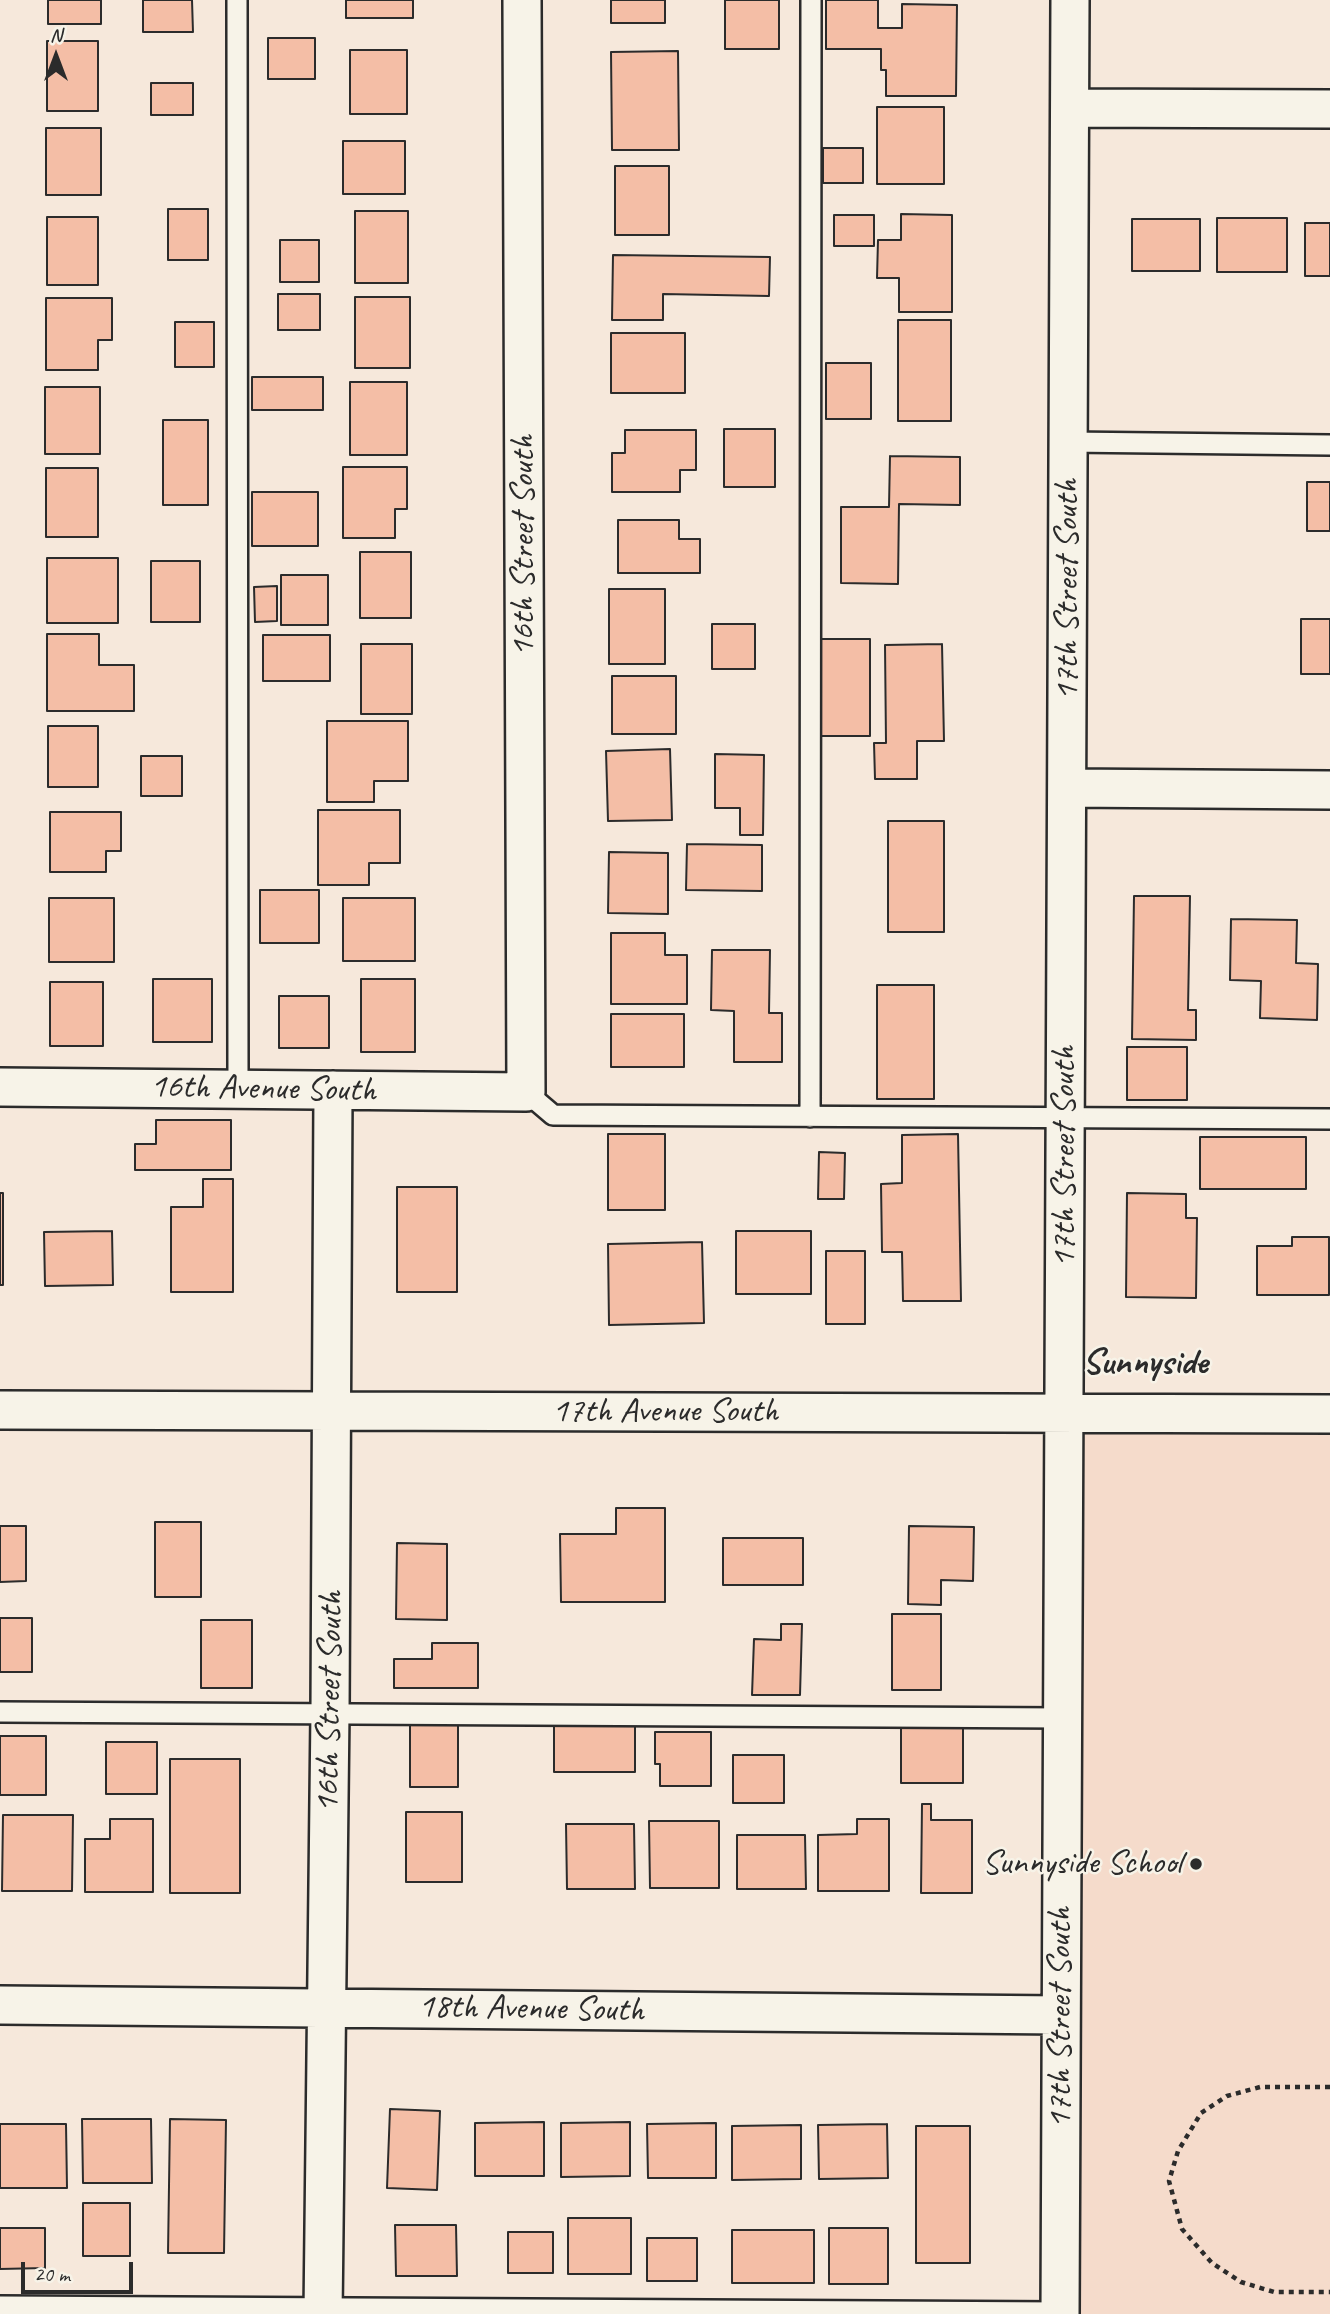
<!DOCTYPE html>
<html>
<head>
<meta charset="utf-8">
<style>
	body { margin:0 }
	#map { position:relative; width:1330px; height:2314px; overflow:hidden; background:#f6e8db; font-family:Caveat,sans-serif }
	canvas { display:block }
	.north { position:absolute; left:21px; top:21px; width:70px; height:70px; -webkit-text-stroke:5px #f7f3e8; paint-order:stroke; rotate:0deg; font-size:19px; font-weight:700; line-height:28px; text-align:center; color:#2b2b2b }
	.north::after { content:''; display:block; margin:auto; width:24px; height:32px; background:#2b2b2b; clip-path:polygon(50% 0,100% 100%,50% 72%,0 100%) }
	.scale { position:absolute; left:21px; top:2262px; width:112px; height:32px; box-sizing:border-box; border:4px solid #2b2b2b; border-top:0; padding-left:9px; font-size:21px; line-height:24px; white-space:nowrap; color:#2b2b2b; -webkit-text-stroke:5px #f7f3e8; paint-order:stroke }
</style>
</head>
<body>
<div id="map">
<canvas width="1330" height="2314"></canvas>
<div class="north">N</div>
<div class="scale">20 m</div>
</div>
<script>
const g = document.querySelector('canvas').getContext('2d');
g.lineJoin = 'round';
function fill(path, color) { g.fillStyle = color; g.fill(path, 'evenodd'); }
const poly = rows => new Path2D(rows.map(r => 'M' + r).join(''));
function strokePath(path, color, width, dash) { g.strokeStyle = color; g.lineWidth = width; g.lineCap = dash ? 'butt' : 'round'; g.setLineDash(dash || []); g.stroke(path); }
function drawText(font, color, halo, rows, align = 'center') {
  g.font = font + ' Caveat,sans-serif'; g.lineWidth = 5; g.setLineDash([]); g.textBaseline = 'middle'; g.strokeStyle = halo; g.fillStyle = color; for (const [text, x, y, turn = 0] of rows) {
    g.save(); g.translate(x, y); g.rotate((+turn || 0) * Math.PI / 180); g.textAlign = isNaN(turn) ? turn : align; if (halo) g.strokeText(text, 0, 0); g.fillText(text, 0, 0); g.restore();
  }
}
const built = poly([
	[1064,1413,1330,1415,1330,2314,1062,2314]
]);
const building = poly([
	[48,0,101,0,101,24,48,24,48,0],
	[143,0,192,0,193,32,143,32,143,0],
	[346,0,413,0,413,18,346,18,346,0],
	[611,0,665,0,665,23,611,23,611,0],
	[725,0,779,0,779,49,725,49,725,0],
	[826,0,878,0,878,28,902,28,902,4,957,5,956,96,886,96,886,70,881,70,881,49,826,49,826,0],
	[268,38,315,38,315,79,268,79,268,38],
	[47,41,98,41,98,111,47,111,47,41],
	[350,50,407,50,407,114,350,114,350,50],
	[678,51,679,150,612,150,611,52,678,51],
	[151,83,193,83,193,115,151,115,151,83],
	[877,107,944,107,944,184,877,184,877,107],
	[46,128,101,128,101,195,46,195,46,128],
	[343,141,405,141,405,194,343,194,343,141],
	[823,148,863,148,863,183,823,183,823,148],
	[615,166,669,166,669,235,615,235,615,166],
	[168,209,208,209,208,260,168,260,168,209],
	[355,211,408,211,408,283,355,283,355,211],
	[901,214,952,215,952,312,899,312,899,278,877,278,878,240,901,240,901,214],
	[834,215,874,215,874,246,834,246,834,215],
	[47,217,98,217,98,285,47,285,47,217],
	[1217,218,1287,218,1287,272,1217,272,1217,218],
	[1132,219,1200,219,1200,271,1132,271,1132,219],
	[1305,223,1330,223,1330,276,1305,276,1305,223],
	[280,240,319,240,319,282,280,282,280,240],
	[613,255,770,257,769,296,663,294,663,320,612,320,613,255],
	[278,294,320,294,320,330,278,330,278,294],
	[355,297,410,297,410,368,355,368,355,297],
	[46,298,112,298,112,340,98,340,98,370,46,370,46,298],
	[898,320,951,320,951,421,898,421,898,320],
	[175,322,214,322,214,367,175,367,175,322],
	[611,333,685,333,685,393,611,393,611,333],
	[826,363,871,363,871,419,826,419,826,363],
	[252,377,323,377,323,410,252,410,252,377],
	[350,382,407,382,407,455,350,455,350,382],
	[45,387,100,387,100,454,45,454,45,387],
	[163,420,208,420,208,505,163,505,163,420],
	[724,429,775,429,775,487,724,487,724,429],
	[625,430,696,430,696,470,680,470,680,492,612,492,612,453,625,453,625,430],
	[890,456,960,457,960,505,899,504,898,584,841,583,841,507,889,507,890,456],
	[343,467,407,467,407,509,395,509,395,538,343,538,343,467],
	[46,468,98,468,98,537,46,537,46,468],
	[1307,482,1330,482,1330,531,1307,531,1307,482],
	[252,492,318,492,318,546,252,546,252,492],
	[618,520,679,520,679,539,700,539,700,573,618,573,618,520],
	[360,552,411,552,411,618,360,618,360,552],
	[47,558,118,558,118,623,47,623,47,558],
	[151,561,200,561,200,622,151,622,151,561],
	[281,575,328,575,328,625,281,625,281,575],
	[277,586,277,621,255,622,254,587,277,586],
	[609,589,665,589,665,664,609,664,609,589],
	[1301,619,1330,619,1330,674,1301,674,1301,619],
	[712,624,755,624,755,669,712,669,712,624],
	[47,634,99,634,99,665,134,665,134,711,47,711,47,634],
	[263,635,330,635,330,681,263,681,263,635],
	[818,639,870,639,870,736,818,736,818,639],
	[361,644,412,644,412,714,361,714,361,644],
	[942,644,944,741,917,741,917,779,875,779,874,743,886,743,885,645,942,644],
	[612,676,676,676,676,734,612,734,612,676],
	[327,721,408,721,408,781,374,781,374,802,327,802,327,721],
	[48,726,98,726,98,787,48,787,48,726],
	[670,749,672,820,608,821,606,751,670,749],
	[715,754,764,755,763,835,740,835,740,808,715,808,715,754],
	[141,756,182,756,182,796,141,796,141,756],
	[318,810,400,810,400,863,369,863,369,885,318,885,318,810],
	[50,812,121,812,121,851,106,851,106,872,50,872,50,812],
	[888,821,944,821,944,932,888,932,888,821],
	[687,844,762,845,762,891,686,890,687,844],
	[609,852,668,853,668,914,608,913,609,852],
	[260,890,319,890,319,943,260,943,260,890],
	[1134,896,1190,896,1188,1010,1196,1010,1196,1040,1132,1039,1134,896],
	[49,898,114,898,114,962,49,962,49,898],
	[343,898,415,898,415,961,343,961,343,898],
	[1231,919,1297,920,1296,963,1318,964,1317,1020,1260,1018,1261,981,1230,980,1231,919],
	[611,933,665,933,665,955,687,955,687,1004,611,1004,611,933],
	[712,950,770,950,769,1013,782,1013,782,1062,734,1062,734,1011,711,1010,712,950],
	[153,979,212,979,212,1042,153,1042,153,979],
	[361,979,415,979,415,1052,361,1052,361,979],
	[50,982,103,982,103,1046,50,1046,50,982],
	[877,985,934,985,934,1099,877,1099,877,985],
	[279,996,329,996,329,1048,279,1048,279,996],
	[611,1014,684,1014,684,1067,611,1067,611,1014],
	[1127,1047,1187,1047,1187,1100,1127,1100,1127,1047],
	[156,1120,231,1120,231,1170,135,1170,135,1144,156,1144,156,1120],
	[608,1134,665,1134,665,1210,608,1210,608,1134],
	[958,1134,961,1301,903,1301,902,1252,882,1252,881,1184,902,1183,902,1135,958,1134],
	[1200,1137,1306,1137,1306,1189,1200,1189,1200,1137],
	[819,1152,845,1153,844,1199,818,1199,819,1152],
	[203,1179,233,1179,233,1292,171,1292,171,1207,203,1207,203,1179],
	[397,1187,457,1187,457,1292,397,1292,397,1187],
	[0,1193,3,1193,3,1285,0,1285,0,1193],
	[1127,1193,1186,1194,1186,1218,1197,1218,1196,1298,1126,1297,1127,1193],
	[112,1231,113,1285,45,1286,44,1232,112,1231],
	[736,1231,811,1231,811,1294,736,1294,736,1231],
	[1292,1237,1329,1237,1329,1295,1257,1295,1257,1246,1292,1246,1292,1237],
	[702,1242,704,1323,609,1325,608,1244,702,1242],
	[826,1251,865,1251,865,1324,826,1324,826,1251],
	[616,1508,665,1508,665,1602,561,1602,560,1534,616,1534,616,1508],
	[155,1522,201,1522,201,1597,155,1597,155,1522],
	[0,1526,26,1526,26,1581,0,1582,0,1526],
	[909,1526,974,1527,973,1581,941,1580,941,1605,908,1604,909,1526],
	[723,1538,803,1538,803,1585,723,1585,723,1538],
	[397,1543,447,1544,447,1620,396,1619,397,1543],
	[892,1614,941,1614,941,1690,892,1690,892,1614],
	[0,1618,32,1618,32,1672,0,1672,0,1618],
	[201,1620,252,1620,252,1688,201,1688,201,1620],
	[781,1624,802,1624,800,1695,752,1695,754,1639,781,1640,781,1624],
	[432,1643,478,1643,478,1688,394,1688,394,1659,432,1659,432,1643],
	[410,1725,458,1725,458,1787,410,1787,410,1725],
	[554,1725,635,1725,635,1772,554,1772,554,1725],
	[901,1728,963,1728,963,1783,901,1783,901,1728],
	[655,1732,711,1732,711,1786,660,1786,660,1764,655,1764,655,1732],
	[0,1736,46,1736,46,1795,0,1795,0,1736],
	[106,1742,157,1742,157,1794,106,1794,106,1742],
	[733,1755,784,1755,784,1803,733,1803,733,1755],
	[170,1759,240,1759,240,1893,170,1893,170,1759],
	[922,1804,931,1804,931,1820,972,1820,972,1893,921,1893,922,1804],
	[406,1812,462,1812,462,1882,406,1882,406,1812],
	[3,1815,73,1815,72,1891,2,1891,3,1815],
	[110,1819,153,1819,153,1892,85,1892,85,1839,110,1839,110,1819],
	[857,1819,889,1819,889,1891,818,1891,818,1835,857,1834,857,1819],
	[649,1821,719,1821,719,1888,650,1888,649,1821],
	[566,1824,634,1824,635,1889,567,1889,566,1824],
	[737,1835,805,1835,806,1889,737,1889,737,1835],
	[390,2109,440,2111,437,2190,387,2188,390,2109],
	[82,2119,151,2119,152,2183,83,2183,82,2119],
	[170,2119,226,2120,224,2253,168,2253,170,2119],
	[544,2122,544,2176,475,2176,475,2123,544,2122],
	[630,2122,630,2176,561,2177,561,2123,630,2122],
	[716,2123,716,2178,648,2178,647,2124,716,2123],
	[0,2124,66,2124,67,2188,0,2188,0,2124],
	[887,2124,888,2178,819,2179,818,2125,887,2124],
	[801,2125,801,2179,732,2180,732,2126,801,2125],
	[916,2126,970,2126,970,2263,916,2263,916,2126],
	[83,2203,130,2203,130,2256,83,2256,83,2203],
	[568,2218,631,2218,631,2274,568,2274,568,2218],
	[395,2225,456,2225,457,2276,396,2276,395,2225],
	[0,2228,45,2228,45,2268,0,2269,0,2228],
	[829,2228,888,2228,888,2284,829,2284,829,2228],
	[732,2230,814,2230,814,2283,732,2283,732,2230],
	[508,2232,553,2232,553,2273,508,2273,508,2232],
	[647,2238,697,2238,697,2281,647,2281,647,2238]
]);
const path = poly([
	[1330,2087,1260,2087,1227,2096,1201,2113,1178,2151,1169,2181,1182,2229,1212,2263,1241,2282,1274,2292,1330,2292]
]);
const service = poly([
	[237,0,238,1088],
	[1067,442,1330,445],
	[526,1092,553,1115,1330,1119],
	[810,1117,811,0],
	[0,1712,1062,1718],
	[0,2306,1060,2312]
]);
const minor = poly([
	[1070,108,1330,109],
	[1068,788,1330,790],
	[0,1087,526,1092,522,0],
	[0,1410,1330,1414],
	[0,2005,1061,2015],
	[323,2314,330,1712,333,1090],
	[1060,2314,1070,0]
]);
const markers = [
	[1196,1864,7,"#2b2b2b"]
];
const streetNames = [
	["16th Street South",524,546,-90],
	["17th Street South",1068,590,-90],
	["16th Avenue South",263,1089,1],
	["17th Street South",1065,1157,-90],
	["17th Avenue South",665,1412],
	["16th Street South",330,1702,-89],
	["18th Avenue South",531,2009,1],
	["17th Street South",1061,2018,-90]
];
const poiNames = [
	["Sunnyside School",1182,1864]
];
const neighbourhoodNames = [
	["Sunnyside",1145,1363]
];
fill(built, '#f5dbcb');
fill(building, '#f4bea6');
strokePath(building, '#2b2b2b', 2);
strokePath(service, '#2b2b2b', 24);
strokePath(minor, '#2b2b2b', 42);
strokePath(path, '#2b2b2b', 4.5, [5, 5]);
strokePath(service, '#f7f3e8', 19);
strokePath(minor, '#f7f3e8', 37);
for (const [x, y, r, color] of markers) { const dot = new Path2D(); dot.arc(x, y, r, 0, 2 * Math.PI); g.fillStyle = color; g.fill(dot); strokePath(dot, '#f7f3e8', 2.5); }
drawText('35px', '#2b2b2b', '#f7f3e8', streetNames);
drawText('35px', '#2b2b2b', '#f7f3e8', poiNames, 'right');
drawText('bold 37px', '#2b2b2b', '#f7f3e8', neighbourhoodNames);
</script>
</body>
</html>
